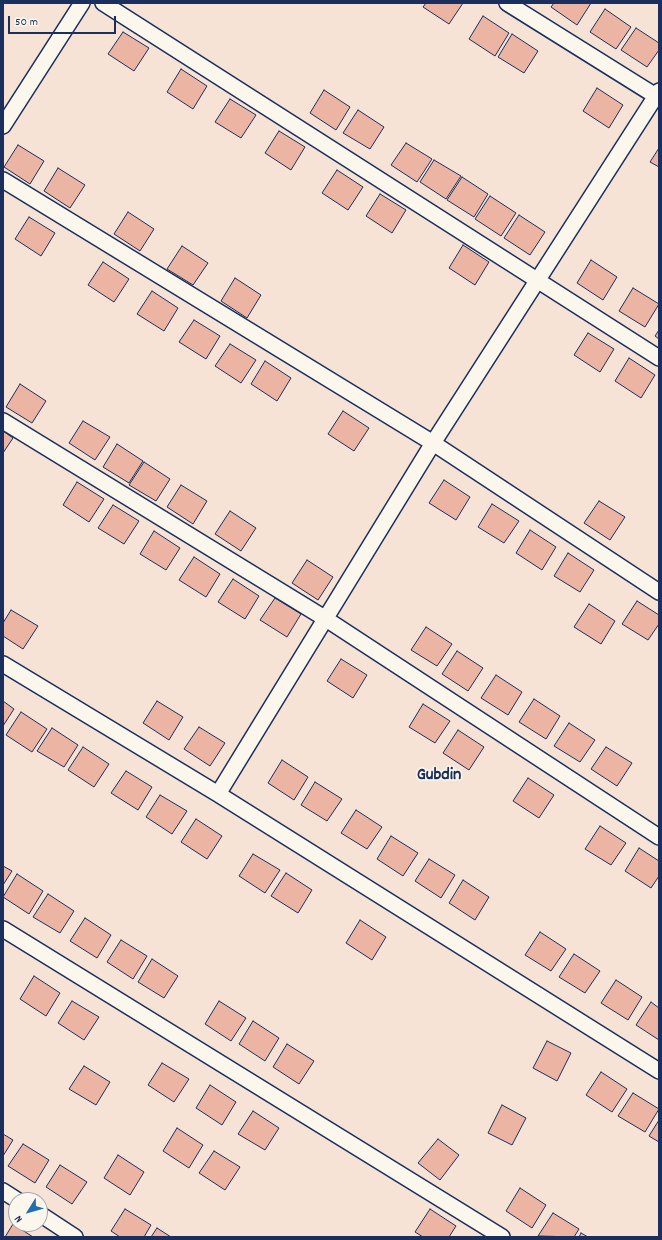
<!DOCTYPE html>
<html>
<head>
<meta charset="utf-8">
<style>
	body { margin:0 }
	#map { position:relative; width:662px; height:1240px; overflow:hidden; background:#f6e3d6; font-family:Dekko,sans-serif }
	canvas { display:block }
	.frame { position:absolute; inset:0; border:4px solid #1b2f5e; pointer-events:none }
	.north { position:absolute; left:8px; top:1192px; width:40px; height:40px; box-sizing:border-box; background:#fbf7ec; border:1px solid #a1a7b3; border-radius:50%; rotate:233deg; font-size:11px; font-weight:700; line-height:16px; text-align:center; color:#1b2f5e }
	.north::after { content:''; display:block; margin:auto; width:14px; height:18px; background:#1f6fb2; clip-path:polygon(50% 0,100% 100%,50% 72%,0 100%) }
	.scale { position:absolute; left:8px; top:16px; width:108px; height:18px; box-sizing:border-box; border:2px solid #1b2f5e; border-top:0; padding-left:5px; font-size:12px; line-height:14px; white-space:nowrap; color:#1b2f5e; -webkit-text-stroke:3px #fbf7ec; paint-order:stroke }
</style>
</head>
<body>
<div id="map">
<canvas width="662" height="1240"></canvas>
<div class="frame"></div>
<div class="north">N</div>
<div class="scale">50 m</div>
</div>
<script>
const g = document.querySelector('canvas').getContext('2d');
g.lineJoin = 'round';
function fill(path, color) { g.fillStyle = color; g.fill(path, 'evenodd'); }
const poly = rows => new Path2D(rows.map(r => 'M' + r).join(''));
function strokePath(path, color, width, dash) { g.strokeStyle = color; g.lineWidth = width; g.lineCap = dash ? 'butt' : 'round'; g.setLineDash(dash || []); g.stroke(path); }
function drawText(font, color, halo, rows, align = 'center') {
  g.font = font + ' Dekko,sans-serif'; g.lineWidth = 3; g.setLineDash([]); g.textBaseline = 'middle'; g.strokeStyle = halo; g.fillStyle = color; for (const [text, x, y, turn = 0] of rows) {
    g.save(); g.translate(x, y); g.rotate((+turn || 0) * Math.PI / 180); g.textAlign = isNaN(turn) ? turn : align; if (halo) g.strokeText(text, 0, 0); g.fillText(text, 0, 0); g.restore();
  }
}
const building = poly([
	[426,3,463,3,449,24,423,7,426,3],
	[554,3,591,3,577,25,551,7,554,3],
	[605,9,631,27,616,49,590,32,605,9],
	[483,16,509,33,495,56,469,39,483,16],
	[636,28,659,43,659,50,647,67,621,50,636,28],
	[123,32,149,48,134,71,108,54,123,32],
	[512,34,538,51,524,73,498,57,512,34],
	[181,69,207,86,193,109,167,92,181,69],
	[597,88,623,105,609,128,583,111,597,88],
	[324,90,350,107,336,130,310,113,324,90],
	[230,99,256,115,241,138,215,122,230,99],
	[358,110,384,127,370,149,343,133,358,110],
	[279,131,305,147,291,170,265,153,279,131],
	[406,143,432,159,417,182,391,165,406,143],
	[18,145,44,161,30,184,4,167,18,145],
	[659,148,659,167,650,162,659,148],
	[434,160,461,176,446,199,420,182,434,160],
	[58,168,85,185,70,208,44,191,58,168],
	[337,170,363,187,348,210,322,193,337,170],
	[462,177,488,194,474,217,447,200,462,177],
	[380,194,406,210,392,233,366,216,380,194],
	[490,196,516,213,501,236,475,219,490,196],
	[128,212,154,229,140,251,114,234,128,212],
	[519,215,545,232,530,255,504,238,519,215],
	[29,217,55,233,41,256,15,239,29,217],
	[463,245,489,262,475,285,449,268,463,245],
	[182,246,208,263,193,285,167,269,182,246],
	[591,260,617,277,603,300,577,283,591,260],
	[103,262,129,279,114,302,88,285,103,262],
	[235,278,261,295,247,318,221,301,235,278],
	[633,288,659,304,645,327,619,311,633,288],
	[152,291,178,308,164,331,137,314,152,291],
	[194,320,220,336,206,359,179,342,194,320],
	[659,330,659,339,655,336,659,330],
	[588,333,614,349,600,372,574,355,588,333],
	[230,344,256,360,241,383,215,366,230,344],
	[629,358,655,375,641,398,615,381,629,358],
	[265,361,291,378,277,401,251,384,265,361],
	[20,384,46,401,32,423,6,407,20,384],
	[343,411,369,428,354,451,328,434,343,411],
	[83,421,110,437,95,460,69,443,83,421],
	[3,431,13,438,3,453,3,431],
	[117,444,143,461,129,483,103,467,117,444],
	[144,462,170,479,156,501,129,485,144,462],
	[444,480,470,497,456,520,429,503,444,480],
	[77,482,104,499,89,522,63,505,77,482],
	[181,485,207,501,193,524,167,507,181,485],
	[599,501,625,517,610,540,584,523,599,501],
	[492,504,519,521,504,543,478,527,492,504],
	[113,505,139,521,124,544,98,528,113,505],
	[230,511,256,528,241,551,215,534,230,511],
	[530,530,556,547,542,570,516,553,530,530],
	[154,531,180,548,166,570,140,554,154,531],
	[568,553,594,570,580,592,554,576,568,553],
	[194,557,220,574,206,597,179,580,194,557],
	[307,560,333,577,318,600,292,583,307,560],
	[233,579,259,596,245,619,218,602,233,579],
	[275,598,301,614,287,637,260,620,275,598],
	[637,601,659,615,659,624,648,640,622,624,637,601],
	[589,604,615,621,601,644,574,627,589,604],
	[11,610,38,626,23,649,3,636,3,623,11,610],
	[426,627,452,644,437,666,411,650,426,627],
	[457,651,483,668,468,691,442,674,457,651],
	[341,659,367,675,353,698,327,681,341,659],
	[496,675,522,692,508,715,481,698,496,675],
	[534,699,560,716,546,739,519,722,534,699],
	[3,701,14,709,3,726,3,701],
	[157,701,183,717,169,740,143,723,157,701],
	[423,704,450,721,435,743,409,727,423,704],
	[21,712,47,729,32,752,6,735,21,712],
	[569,723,595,740,580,762,554,746,569,723],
	[199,727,225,743,210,766,184,749,199,727],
	[52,728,78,745,64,767,37,751,52,728],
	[458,730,484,747,469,770,443,753,458,730],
	[83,747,109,764,94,787,68,770,83,747],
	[606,747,632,763,617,786,591,769,606,747],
	[282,760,308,777,294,800,268,783,282,760],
	[126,771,152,787,138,810,111,793,126,771],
	[528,778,554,795,539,818,513,801,528,778],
	[315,782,342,799,327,821,301,805,315,782],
	[160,795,187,811,172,834,146,817,160,795],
	[356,810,382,827,367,849,341,833,356,810],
	[196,819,222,836,207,859,181,842,196,819],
	[600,826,626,843,611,865,585,849,600,826],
	[391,836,418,853,403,876,377,859,391,836],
	[639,848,659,861,659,876,651,888,625,871,639,848],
	[253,854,280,870,265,893,239,876,253,854],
	[429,859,455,875,441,898,415,881,429,859],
	[3,866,12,871,3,885,3,866],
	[286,873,312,890,298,913,271,896,286,873],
	[17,874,43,891,29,914,3,897,17,874],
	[463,880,489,897,475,920,449,903,463,880],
	[48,894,74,911,60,933,33,917,48,894],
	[85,918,111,935,97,958,70,941,85,918],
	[360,920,386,937,372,960,346,943,360,920],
	[540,932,566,949,551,971,525,955,540,932],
	[121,940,147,956,133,979,107,962,121,940],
	[574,954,600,971,585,993,559,977,574,954],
	[152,959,178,976,164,998,138,982,152,959],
	[34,976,60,993,46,1016,20,999,34,976],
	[616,980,642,997,628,1020,601,1003,616,980],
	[72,1001,99,1017,84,1040,58,1023,72,1001],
	[219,1001,246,1018,231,1041,205,1024,219,1001],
	[651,1002,659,1008,659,1040,636,1025,651,1002],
	[253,1021,279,1038,265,1061,239,1044,253,1021],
	[547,1041,571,1053,557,1081,533,1068,547,1041],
	[287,1044,314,1061,299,1084,273,1067,287,1044],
	[162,1063,189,1079,174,1102,148,1085,162,1063],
	[84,1066,110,1082,96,1105,69,1089,84,1066],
	[601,1072,627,1089,612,1112,586,1095,601,1072],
	[210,1085,236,1102,222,1125,196,1108,210,1085],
	[633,1093,659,1109,645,1132,618,1116,633,1093],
	[502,1105,526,1118,512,1145,488,1133,502,1105],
	[253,1111,279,1128,265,1150,238,1134,253,1111],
	[659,1120,659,1142,649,1136,659,1120],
	[177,1128,203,1145,189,1168,163,1151,177,1128],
	[3,1134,13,1140,3,1156,3,1134],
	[438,1139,459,1155,440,1180,418,1163,438,1139],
	[23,1144,49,1160,35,1183,8,1166,23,1144],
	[214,1151,240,1167,225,1190,199,1173,214,1151],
	[118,1155,144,1172,130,1195,104,1178,118,1155],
	[60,1165,87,1182,72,1204,46,1187,60,1165],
	[520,1188,546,1205,532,1228,506,1211,520,1188],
	[125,1209,151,1225,144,1237,120,1237,111,1231,125,1209],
	[430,1209,456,1226,449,1237,423,1237,415,1232,430,1209],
	[553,1213,579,1229,574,1237,538,1236,553,1213],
	[13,1224,33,1237,5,1237,13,1224],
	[157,1228,171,1237,151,1237,157,1228],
	[581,1233,588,1237,579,1237,581,1233]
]);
const street = poly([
	[103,3,659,358],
	[507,3,659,98],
	[3,126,82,3],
	[3,180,433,443,659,592],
	[3,421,326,619,659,837],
	[3,664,218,794,659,1071],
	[218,794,433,443,659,91],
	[3,929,502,1237],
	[3,1191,17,1200],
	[40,1214,75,1237]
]);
const quarterNames = [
	["Gubdin",439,777]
];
fill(building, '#ecb4a2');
strokePath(building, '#1b2f5e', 1);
strokePath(street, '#1b2f5e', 18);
strokePath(street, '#fbf7ec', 15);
drawText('bold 18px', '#1b2f5e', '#fbf7ec', quarterNames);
</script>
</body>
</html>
